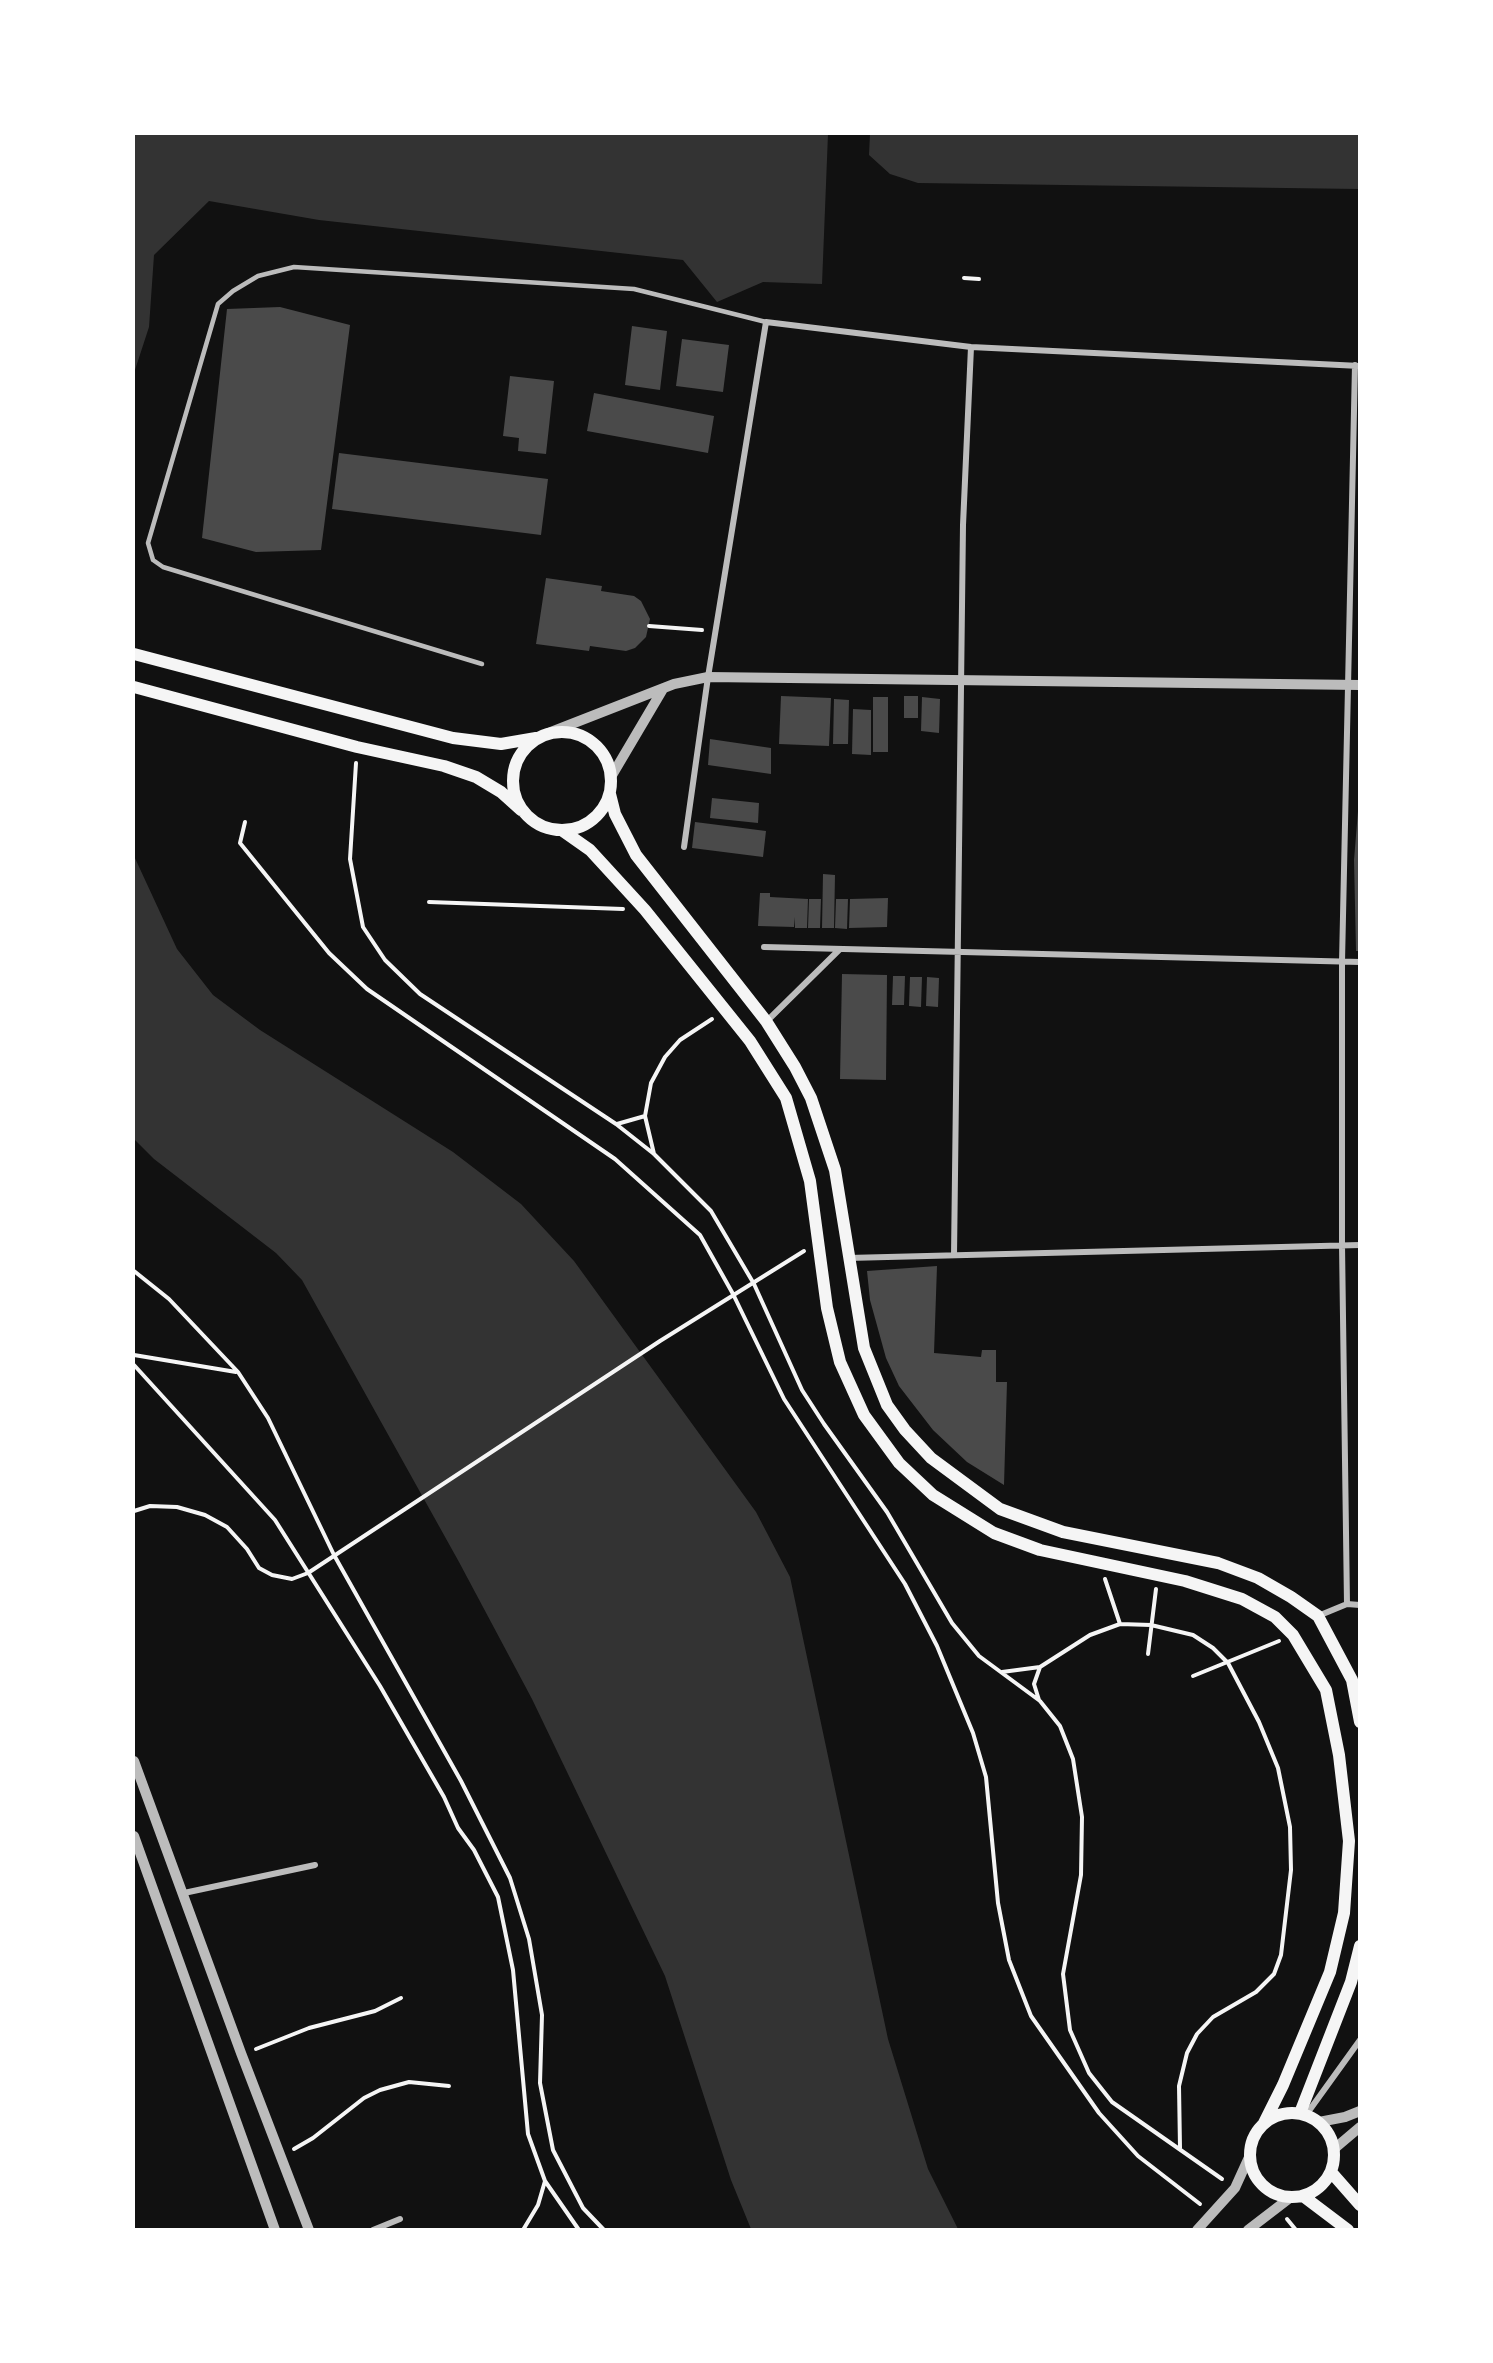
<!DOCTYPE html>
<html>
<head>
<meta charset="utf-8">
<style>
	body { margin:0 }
	#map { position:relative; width:1493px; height:2363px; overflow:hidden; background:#111; font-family:"Crimson Pro",serif }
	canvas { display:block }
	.frame { position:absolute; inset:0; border:135px solid #fff; pointer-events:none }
</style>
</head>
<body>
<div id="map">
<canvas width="1493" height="2363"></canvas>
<div class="frame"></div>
</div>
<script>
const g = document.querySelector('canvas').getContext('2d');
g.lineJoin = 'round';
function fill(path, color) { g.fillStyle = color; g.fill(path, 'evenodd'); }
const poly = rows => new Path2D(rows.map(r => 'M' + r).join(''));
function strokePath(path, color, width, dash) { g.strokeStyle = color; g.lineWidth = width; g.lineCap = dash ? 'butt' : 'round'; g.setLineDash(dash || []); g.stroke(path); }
const water = poly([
	[134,134,828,134,822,284,763,282,717,302,683,260,319,220,209,201,154,255,149,327,134,373],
	[870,134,1359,134,1359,189,918,183,890,174,869,155],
	[134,856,177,949,213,995,260,1030,453,1152,521,1204,574,1261,756,1512,790,1577,888,2039,928,2169,958,2229,751,2229,731,2180,665,1976,532,1699,459,1562,302,1280,276,1253,154,1159,134,1139]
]);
const building = poly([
	[280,307,350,325,321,550,256,552,202,538,227,309],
	[632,326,667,331,660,390,625,385],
	[682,339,729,345,723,392,676,386],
	[510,376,554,381,546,454,518,451,519,438,503,436],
	[594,393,714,416,708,453,587,431],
	[339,453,548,479,541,535,332,509],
	[546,578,602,586,601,591,634,596,641,601,650,619,646,637,635,648,626,651,590,646,589,651,536,644],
	[781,696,831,698,829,746,779,744],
	[904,696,918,696,918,718,904,718],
	[873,697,888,697,888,752,873,752],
	[922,697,940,699,939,733,921,731],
	[834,699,849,700,848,744,833,744],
	[853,709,871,710,871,755,852,754],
	[710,739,771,748,771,774,708,765],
	[712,798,759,803,758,823,710,818],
	[1358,811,1359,951,1356,951,1354,860],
	[695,822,766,831,763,857,692,848],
	[823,874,835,875,834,928,822,928],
	[760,893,770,893,770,897,808,899,807,928,795,928,795,917,794,927,758,926],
	[888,898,887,927,849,928,850,899],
	[809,899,821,899,820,928,808,928],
	[836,899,848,899,847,929,835,928],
	[842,974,887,975,886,1080,840,1079],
	[893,976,905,976,904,1005,892,1005],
	[910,977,922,977,921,1007,909,1006],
	[927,977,939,978,938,1007,926,1006],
	[937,1266,934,1353,981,1357,982,1350,996,1350,996,1382,1007,1382,1004,1485,967,1462,933,1430,899,1386,886,1358,870,1300,867,1271]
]);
const path = poly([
	[964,278,979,279],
	[649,626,702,630],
	[356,763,350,859,363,927,385,960,420,994,616,1124,654,1154,711,1211,754,1284,802,1390,824,1424,887,1512,952,1623,979,1656,1040,1701,1060,1726,1073,1759,1082,1817,1081,1875,1063,1974,1070,2030,1089,2073,1112,2102,1222,2179],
	[245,822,240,843,329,953,367,989,615,1159,700,1235,733,1294,784,1399,905,1584,937,1646,973,1733,986,1777,998,1903,1009,1960,1031,2016,1099,2113,1138,2156,1200,2204],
	[429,902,623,909],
	[617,1124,645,1116],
	[654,1154,645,1116,651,1083,665,1057,680,1040,712,1019],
	[134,1271,169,1299,238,1372,268,1418,334,1555,461,1781,510,1878,529,1939,542,2015,540,2083,553,2150,583,2208,604,2230],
	[134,1355,236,1372],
	[134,1365,275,1520,380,1686,444,1797,458,1828,474,1850,498,1897,513,1970,528,2134,545,2181,579,2230],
	[134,1511,150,1506,177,1507,205,1515,227,1527,247,1549,259,1568,272,1575,292,1579,308,1573,660,1341,804,1251],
	[1105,1579,1120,1624],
	[1148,1654,1156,1589],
	[1002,1672,1040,1667,1090,1635,1120,1624,1151,1625,1193,1635,1213,1648,1228,1663,1259,1722,1278,1768,1290,1827,1291,1870,1281,1955,1274,1974,1256,1992,1213,2017,1197,2034,1187,2053,1179,2086,1180,2148],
	[1193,1676,1279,1641],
	[1039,1700,1034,1684,1040,1667],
	[256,2049,309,2028,375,2011,401,1998],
	[294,2149,313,2138,364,2098,380,2090,409,2082,449,2086],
	[1287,2219,1296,2230],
	[523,2230,538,2205,545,2181]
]);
const service = poly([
	[482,664,163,567,153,560,148,543,218,304,233,291,258,276,294,267,634,289,766,322]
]);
const minor = poly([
	[684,847,708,677,766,322,971,347,1360,366],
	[764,947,1360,962],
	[767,1021,839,950],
	[954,1255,963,525,971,347],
	[848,1258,1360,1245],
	[1347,1604,1342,1245,1342,962,1355,365],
	[1318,1616,1347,1604,1360,1605],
	[184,1893,315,1865],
	[1306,2115,1360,2040],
	[373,2230,400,2219]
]);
const tertiary = poly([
	[551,732,674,684,708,677,1360,685],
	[611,777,663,689],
	[134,1761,241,2053,309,2230],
	[134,1836,275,2230],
	[1319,2122,1345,2117,1360,2111],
	[1334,2149,1360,2127],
	[1197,2230,1235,2188,1250,2155],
	[1248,2230,1291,2197]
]);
const secondary = poly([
	[134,654,453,738,501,744,536,738],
	[134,687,357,747,444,766,476,777,501,792,521,810],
	'513 781a49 49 0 1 1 98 0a49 49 0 1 1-98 0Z',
	[610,794,615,814,636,855,766,1021,795,1067,811,1098,835,1170,864,1348,887,1405,905,1430,931,1458,1000,1509,1063,1532,1218,1563,1258,1578,1291,1597,1318,1616,1352,1680,1360,1722],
	[563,831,590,850,645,910,750,1041,786,1098,810,1181,827,1308,840,1362,864,1415,899,1463,933,1495,994,1533,1040,1550,1185,1581,1242,1599,1275,1617,1293,1635,1326,1690,1339,1755,1349,1841,1344,1913,1330,1972,1283,2085,1264,2123],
	'1250 2155a42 42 0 1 1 84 0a42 42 0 1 1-84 0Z',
	[1300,2113,1351,1982,1360,1946],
	[1331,2172,1360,2205],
	[1303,2196,1348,2230]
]);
fill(water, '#333');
fill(building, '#4a4a4a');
strokePath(path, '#f5f5f5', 4);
strokePath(service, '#bcbcbc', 4.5);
strokePath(minor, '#bcbcbc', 6);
strokePath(tertiary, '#bcbcbc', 10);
strokePath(secondary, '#f5f5f5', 12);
</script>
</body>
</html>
